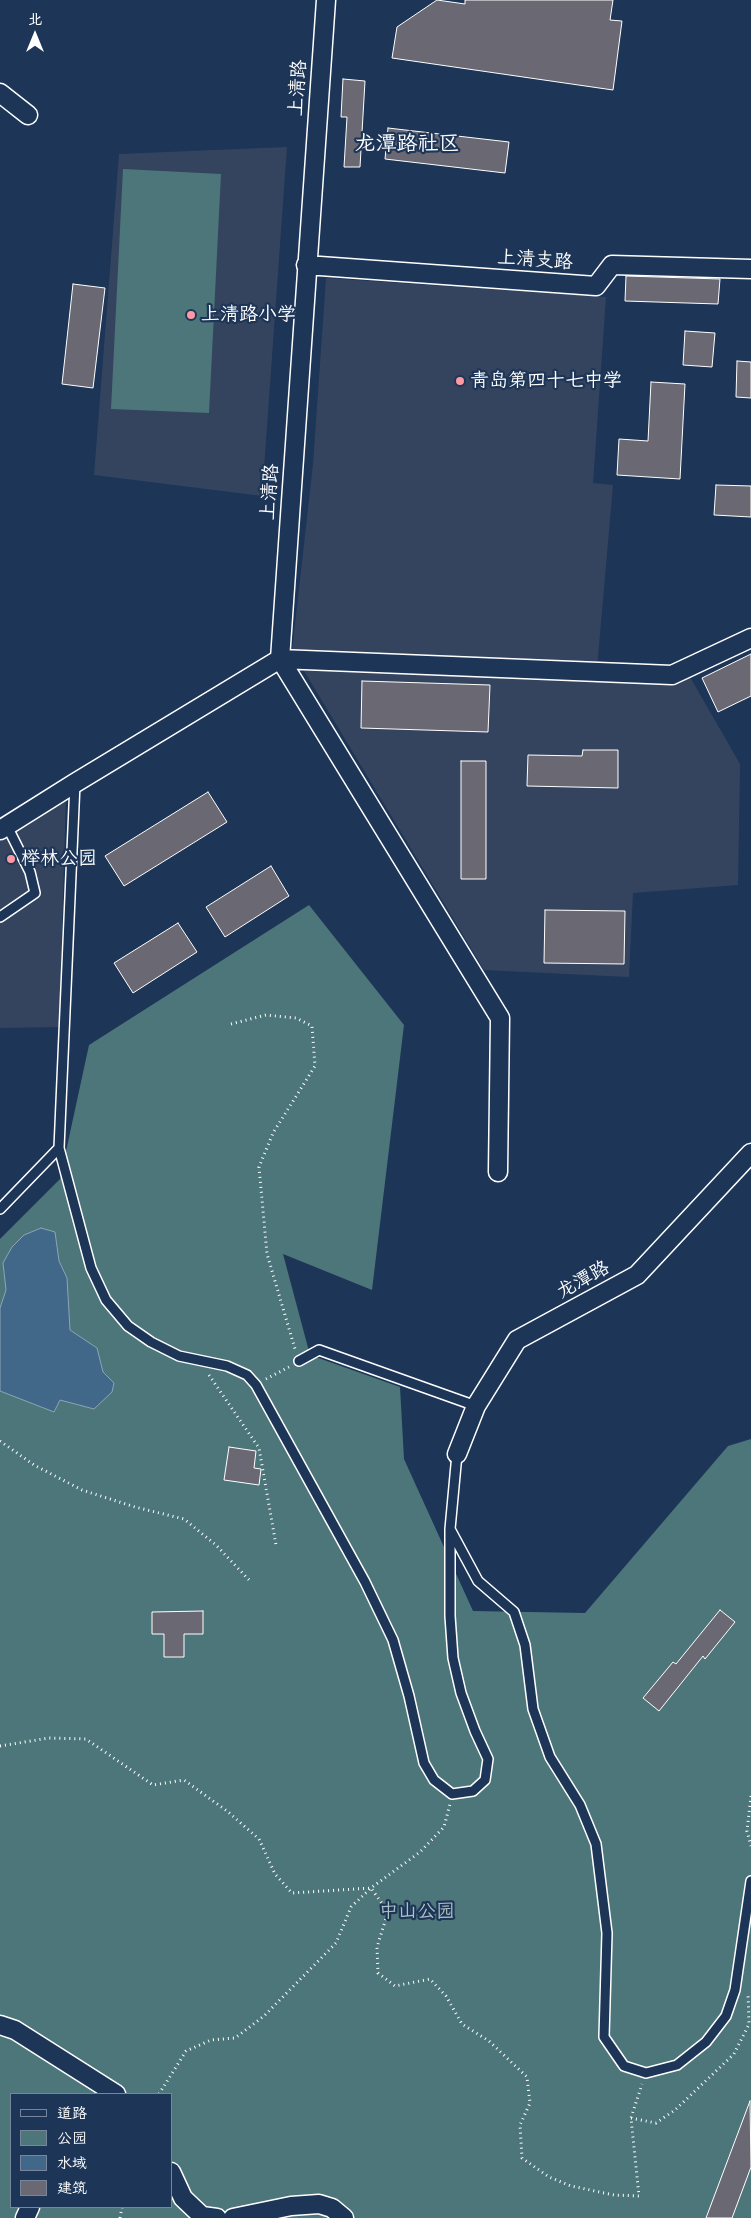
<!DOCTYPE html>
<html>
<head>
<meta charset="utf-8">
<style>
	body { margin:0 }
	#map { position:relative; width:751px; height:2218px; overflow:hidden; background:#1d3557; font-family:"Comic Neue","LXGW WenKai TC",sans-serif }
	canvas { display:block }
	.legend { position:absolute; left:10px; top:2093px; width:162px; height:115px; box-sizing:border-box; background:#1d3557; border:1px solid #77869a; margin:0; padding:6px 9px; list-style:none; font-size:15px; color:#fff }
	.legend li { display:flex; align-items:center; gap:10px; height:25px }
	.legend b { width:25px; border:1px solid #77869a }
	.north { position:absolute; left:10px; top:10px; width:50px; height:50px; -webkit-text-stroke:4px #1d3557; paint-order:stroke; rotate:0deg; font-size:14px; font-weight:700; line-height:20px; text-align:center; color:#fff }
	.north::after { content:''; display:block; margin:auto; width:18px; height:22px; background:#fff; clip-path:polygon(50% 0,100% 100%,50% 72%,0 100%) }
</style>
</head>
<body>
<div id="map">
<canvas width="751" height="2218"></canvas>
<ul class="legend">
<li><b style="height:6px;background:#1d3557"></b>道路</li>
<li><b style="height:14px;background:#4c767a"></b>公园</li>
<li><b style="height:14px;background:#416889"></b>水域</li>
<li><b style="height:14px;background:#6a6873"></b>建筑</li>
</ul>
<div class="north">北</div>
</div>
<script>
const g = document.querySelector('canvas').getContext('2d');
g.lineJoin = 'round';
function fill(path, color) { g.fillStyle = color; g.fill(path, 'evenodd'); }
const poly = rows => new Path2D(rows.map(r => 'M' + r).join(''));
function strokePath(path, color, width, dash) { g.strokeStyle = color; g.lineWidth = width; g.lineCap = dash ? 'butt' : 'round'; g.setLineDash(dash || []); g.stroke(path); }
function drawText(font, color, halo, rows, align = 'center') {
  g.font = font + ' "Comic Neue","LXGW WenKai TC",sans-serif'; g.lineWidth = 4.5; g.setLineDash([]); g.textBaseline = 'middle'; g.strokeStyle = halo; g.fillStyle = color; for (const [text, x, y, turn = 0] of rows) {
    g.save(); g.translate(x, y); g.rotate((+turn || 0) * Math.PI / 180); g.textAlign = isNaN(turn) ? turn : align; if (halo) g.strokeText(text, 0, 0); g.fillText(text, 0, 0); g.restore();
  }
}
const built = poly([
	[287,147,262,496,94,475,119,154],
	[326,278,606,297,593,483,613,485,597,668,686,670,740,764,738,885,633,893,629,977,484,970,292,651,313,464],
	[66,796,59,1027,0,1028,0,839]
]);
const green = poly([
	[123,169,221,174,209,413,111,409],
	[309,905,404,1025,372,1290,283,1254,310,1355,400,1387,404,1459,473,1611,585,1613,728,1446,751,1439,751,2218,0,2218,0,1239,60,1179,89,1045],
	[11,2094,171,2094,171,2207,11,2207]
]);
const water = poly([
	[41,1228,55,1232,59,1261,67,1278,70,1330,97,1348,103,1372,114,1383,112,1392,94,1409,60,1400,54,1412,0,1391,0,1308,6,1290,3,1263,12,1247,24,1235,41,1228]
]);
const building = poly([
	[437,0,465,4,465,0,613,0,610,20,622,21,613,90,392,58,397,27,437,0],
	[343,79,365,81,360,167,344,167,347,117,341,117,343,79],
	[388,128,509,142,505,173,385,159,388,128],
	[626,276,720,279,718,304,625,301,626,276],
	[73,284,105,288,93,388,62,384,73,284],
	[685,331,715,333,712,367,683,365,685,331],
	[737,361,751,362,751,398,736,397,737,361],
	[651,382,685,384,680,479,617,475,619,439,648,441,651,382],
	[716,485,751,486,751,517,714,515,716,485],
	[751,654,751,696,718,712,702,678,751,654],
	[362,681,490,685,488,732,361,728,362,681],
	[583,750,618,750,618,788,527,786,528,755,582,756,583,750],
	[461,761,486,761,486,879,461,879,461,761],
	[208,792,227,822,124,886,105,856,208,792],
	[271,866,289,896,225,937,206,907,271,866],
	[545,910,625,911,624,964,544,963,545,910],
	[178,923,197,952,133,993,114,963,178,923],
	[229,1447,256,1451,254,1468,261,1469,259,1485,224,1480,229,1447],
	[720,1610,735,1622,705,1659,703,1656,659,1711,643,1698,673,1662,676,1664,720,1610],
	[203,1611,203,1634,184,1634,184,1657,164,1657,164,1634,152,1634,152,1612,203,1611],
	[750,2101,751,2167,732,2218,706,2218,750,2101]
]);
const path = poly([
	[231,1024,266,1015,296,1018,312,1026,315,1066,273,1133,259,1167,267,1254,295,1349],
	[209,1375,259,1448,276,1545],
	[266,1379,289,1367],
	[0,1441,34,1465,82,1490,135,1507,184,1519,216,1545,250,1581],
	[0,1746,49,1738,86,1739,153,1785,184,1780,227,1811,259,1839,275,1874,292,1893,371,1888,388,1912,377,1947,378,1973,395,1986,430,1979,446,1996,462,2024,489,2041,527,2077,530,2103,520,2125,522,2158,549,2177,571,2186,614,2195,639,2196,631,2118,642,2084],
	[751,1796,747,1831,751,1846],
	[159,2094,186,2051,211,2040,235,2038,264,2016,336,1943,351,1907,371,1888,420,1852,444,1827,450,1804],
	[631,2118,656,2123,675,2110,734,2054,749,2024,748,1993],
	[120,2218,122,2207]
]);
const lane = poly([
	[75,783,59,1148,91,1268,106,1300,128,1326,151,1342,179,1356,227,1366,247,1375,256,1385,365,1582,393,1640,409,1696,424,1763,434,1780,452,1794,473,1791,485,1780,488,1759,475,1731,461,1693,453,1658,450,1616,450,1529],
	[0,917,35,893,30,872,7,826],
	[0,1209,59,1148],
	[299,1361,319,1350,476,1406],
	[457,1454,450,1529,478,1581,514,1612,525,1645,533,1709,550,1757,580,1805,596,1844,607,1933,604,2037,624,2066,646,2073,677,2065,706,2042,726,2016,735,1990,751,1881]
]);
const street = poly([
	[0,93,28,115],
	[306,265,596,286,612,265,751,269],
	[280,659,500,1018,498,1172],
	[280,659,672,675,751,638],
	[0,830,75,783,280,659,326,0],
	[457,1454,476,1406,517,1340,637,1275,751,1153],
	[0,2025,15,2030,116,2094],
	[171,2172,183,2198,202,2216,217,2218],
	[25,2218,30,2207],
	[233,2218,291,2206,319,2204,332,2208,344,2218]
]);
const markers = [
	[191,315,5,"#ff9aa2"],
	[460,381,5,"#ff9aa2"],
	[11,859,5,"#ff9aa2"]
];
const streetNames = [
	["上清路",298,88,-86],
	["上清支路",535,260,4],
	["上清路",270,492,-86],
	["龙潭路",583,1280,-29]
];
const poiNames = [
	["上清路小学",201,315],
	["青岛第四十七中学",470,381],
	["榉林公园",21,859]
];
const parkNames = [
	["中山公园",417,1912]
];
const quarterNames = [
	["龙潭路社区",407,144]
];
fill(built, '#34445f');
fill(green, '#4c767a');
fill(water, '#416889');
strokePath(water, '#8da4b8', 1);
fill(building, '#6a6873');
strokePath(building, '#fff', 1);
strokePath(lane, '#fff', 12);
strokePath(street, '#fff', 21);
strokePath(path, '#fff', 3, [1, 4]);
strokePath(lane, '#1d3557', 9);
strokePath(street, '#1d3557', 18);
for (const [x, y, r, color] of markers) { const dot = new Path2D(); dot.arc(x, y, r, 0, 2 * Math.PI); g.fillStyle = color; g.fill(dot); strokePath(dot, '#1d3557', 2); }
drawText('19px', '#fff', '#1d3557', streetNames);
drawText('19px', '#fff', '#1d3557', poiNames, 'left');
drawText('19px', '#aec1c3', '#1d3557', parkNames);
drawText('21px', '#fff', '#1d3557', quarterNames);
</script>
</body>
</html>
